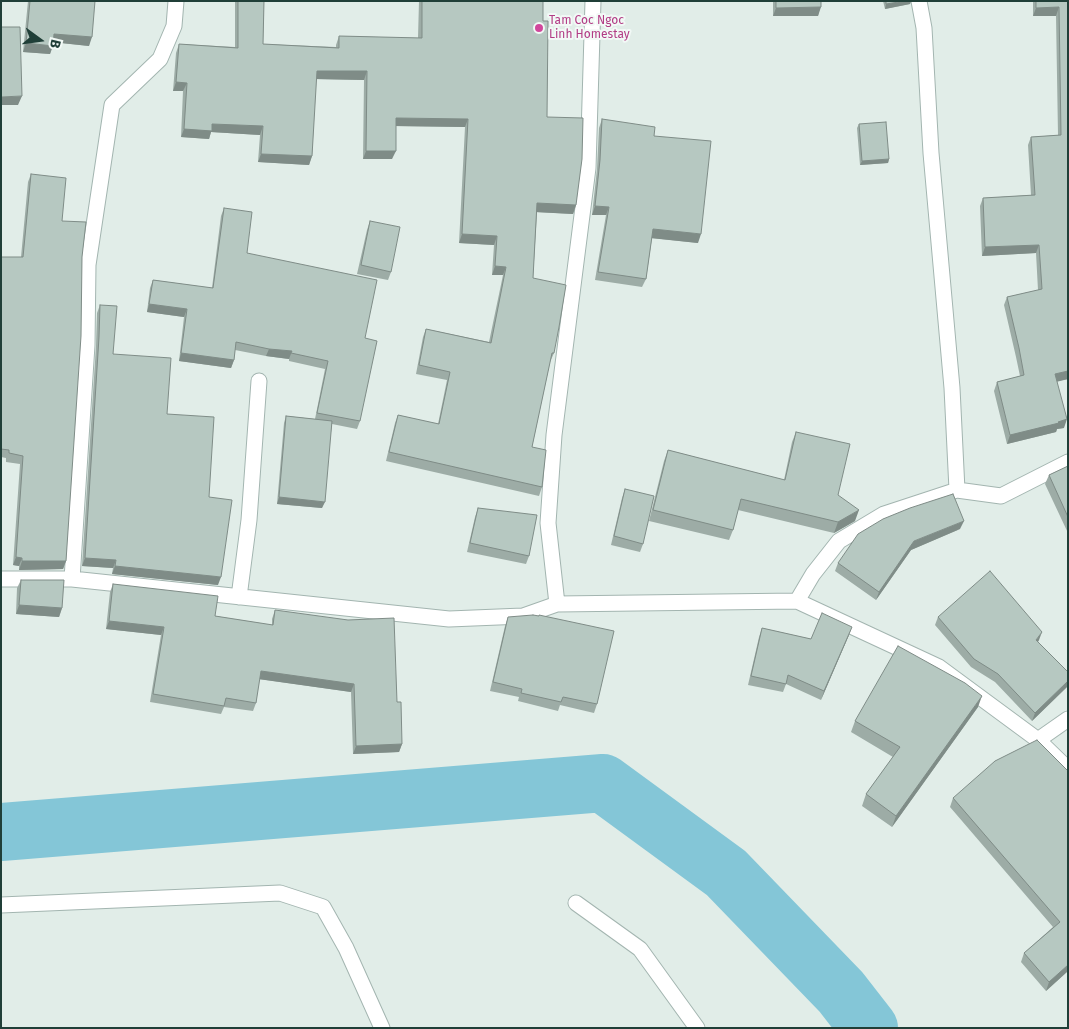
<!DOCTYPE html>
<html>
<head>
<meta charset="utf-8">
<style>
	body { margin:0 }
	#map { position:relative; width:1069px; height:1029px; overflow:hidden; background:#e1ede8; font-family:"Fira Sans",sans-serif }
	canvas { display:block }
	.frame { position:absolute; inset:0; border:2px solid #203f38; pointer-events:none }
	.north { position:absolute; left:15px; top:15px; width:50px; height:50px; -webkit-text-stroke:4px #f2f9f6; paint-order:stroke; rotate:104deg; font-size:14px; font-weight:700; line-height:20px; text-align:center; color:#203f38 }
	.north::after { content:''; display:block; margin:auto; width:18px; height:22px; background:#203f38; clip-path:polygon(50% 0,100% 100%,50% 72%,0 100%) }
</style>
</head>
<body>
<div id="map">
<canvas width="1069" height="1029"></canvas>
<div class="frame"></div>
<div class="north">B</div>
</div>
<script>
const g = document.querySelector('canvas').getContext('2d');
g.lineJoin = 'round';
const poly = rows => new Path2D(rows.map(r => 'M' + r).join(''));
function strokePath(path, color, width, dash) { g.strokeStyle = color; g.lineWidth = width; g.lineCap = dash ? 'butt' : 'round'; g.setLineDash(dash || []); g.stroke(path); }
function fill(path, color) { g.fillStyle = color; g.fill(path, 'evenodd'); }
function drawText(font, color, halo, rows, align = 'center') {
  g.font = font + ' "Fira Sans",sans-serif'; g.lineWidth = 4; g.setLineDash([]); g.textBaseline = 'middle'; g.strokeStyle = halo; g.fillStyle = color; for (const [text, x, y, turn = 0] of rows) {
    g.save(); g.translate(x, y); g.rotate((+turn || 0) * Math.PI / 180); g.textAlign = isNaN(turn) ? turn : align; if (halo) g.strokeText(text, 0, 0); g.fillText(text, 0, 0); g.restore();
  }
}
const river = poly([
	[1,832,603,783,726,873,841,992,869,1028]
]);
const street = poly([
	[919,1,924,28,931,153,952,388,957,490],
	[1,579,72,579,449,619,523,616,557,604,797,601,939,667,1038,740,1068,769],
	[72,579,87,345,88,265,112,105,160,59,174,26,176,1],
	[239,597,249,520,259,381],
	[797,601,813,574,839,541,884,514,957,490,1001,496,1068,462],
	[557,604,548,523,554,435,588,168,593,1],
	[1038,740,1068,719],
	[576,903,640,949,697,1028],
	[1,905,280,893,323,907,346,948,382,1028]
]);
const wall = poly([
	[28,1,95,1,89,46,53,42,50,54,23,52],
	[235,1,264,1,263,44,336,47,336,45,339,36,418,38,419,1,543,1,543,21,547,117,576,205,573,214,537,212,533,278,554,353,550,362,532,447,542,487,539,496,386,461,395,423,398,415,438,424,447,380,416,374,423,337,426,329,489,342,503,275,492,275,494,245,459,243,465,127,396,126,392,159,363,159,364,80,316,79,312,156,309,165,258,162,260,135,211,132,209,139,181,137,183,91,173,91,176,53,179,44,235,47],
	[773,1,821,1,818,16,773,16],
	[883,1,911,1,910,4,885,9],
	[1033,1,1068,1,1068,379,1057,381,1064,428,1057,429,1056,432,1007,444,994,391,997,382,1020,376,1016,357,1004,305,1007,297,1038,290,1036,253,982,256,980,206,983,198,1031,195,1028,145,1031,137,1058,135,1056,16,1033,16],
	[602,119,654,136,698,243,652,238,646,279,642,287,595,280,606,215,592,215,597,169,599,128],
	[859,124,889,159,888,163,860,165,857,128],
	[31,174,62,221,82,257,66,561,63,569,19,570,19,566,13,565,20,464,6,462,6,458,1,457,1,257,21,257,28,182],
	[224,208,247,253,365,338,360,421,357,429,332,424,322,508,277,504,284,423,286,416,315,419,325,369,289,361,289,359,266,356,235,350,234,360,231,368,179,361,184,317,147,312,150,288,153,280,212,288,221,216],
	[370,221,391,272,388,280,357,274,367,230],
	[100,305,113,354,167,414,209,497,218,585,112,574,113,568,82,566,96,346,97,313],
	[796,432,855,521,834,533,738,510,733,530,729,540,649,521,664,461,668,450,784,480,792,442],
	[1068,466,1068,533,1045,484,1049,475],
	[625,489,643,544,640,552,611,545,622,498],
	[478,508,529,556,526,564,467,552,475,517],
	[960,529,911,550,876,600,835,571,838,563],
	[21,580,62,608,59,617,16,614,17,588],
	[113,584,215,616,272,625,272,619,275,610,397,702,402,744,399,752,353,754,351,692,259,679,256,703,253,711,224,707,221,714,150,702,161,635,106,629,110,592],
	[508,617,597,704,594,713,560,705,558,711,518,701,519,697,490,691,505,626],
	[938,617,1039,640,1038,642,1068,672,1068,686,1032,721,995,682,971,667,935,625],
	[762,628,811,639,849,635,821,700,786,684,783,692,748,685,759,637],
	[978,707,892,827,862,806,866,794,893,757,851,732,855,721],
	[1068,771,1068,971,1046,991,1021,962,1024,953,1053,927,950,807,953,798]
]);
const shadedWall = poly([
	[905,1,911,1,910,4,885,9,886,4],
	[821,7,818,16,773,16,776,8],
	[1059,7,1056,16,1033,16,1036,8],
	[54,34,92,37,89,46,51,42],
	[26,43,53,46,50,54,23,52],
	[317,71,367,71,364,80,314,79],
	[176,82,187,83,183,91,173,91],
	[22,96,18,105,1,105,1,97],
	[396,118,468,119,465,127,393,126],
	[212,124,263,126,260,135,211,132,209,139,181,137,184,129],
	[366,151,396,151,392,159,363,159],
	[261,154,312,156,309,165,258,162],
	[889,159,888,163,860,165,862,161],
	[537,203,576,205,573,214,534,212],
	[595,206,609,207,606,215,592,215],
	[653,229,701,234,698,243,650,238],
	[462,234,497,236,494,245,459,243],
	[1039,245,1036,253,982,256,985,247],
	[495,266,506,267,503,275,492,275],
	[149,304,187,309,184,317,147,312],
	[269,349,292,351,289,359,266,356],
	[181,353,234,360,231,368,179,361],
	[1068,371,1068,379,1052,383,1055,374],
	[1067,419,1064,428,1057,429,1056,432,1007,444,1010,435],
	[279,497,325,502,322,508,277,504],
	[859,510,855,521,834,533,838,522],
	[964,521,960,529,911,550,876,600,879,592,914,541],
	[16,557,22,558,19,566,13,565],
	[85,558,116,560,113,568,82,566],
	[22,561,66,561,63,569,19,570],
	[115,566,221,577,218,585,112,574],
	[19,605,62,608,59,617,16,614],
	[109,621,164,627,161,635,106,629],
	[852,627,849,635,821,700,824,691],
	[1042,632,1039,640,1033,648,1036,640],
	[261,671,354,684,351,692,258,679],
	[1068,681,1068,686,1032,721,1035,713],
	[982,696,978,707,892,827,896,816],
	[402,744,399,752,353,754,356,746],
	[1068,965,1068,971,1046,991,1049,982]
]);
const building = poly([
	[30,1,95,1,92,37,54,34,53,46,26,43,30,1],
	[238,1,264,1,263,44,339,48,339,36,422,38,422,1,543,1,543,21,548,21,547,117,583,118,582,159,576,205,537,203,533,278,566,285,559,327,554,353,552,353,532,447,546,450,542,487,389,452,398,415,439,424,450,372,419,365,426,329,491,343,506,267,495,266,497,236,462,234,468,119,396,118,396,151,366,151,367,71,317,71,312,156,261,154,263,126,212,124,212,131,184,129,187,83,176,82,179,44,238,48,238,1],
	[776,1,821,1,821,7,776,8,776,1],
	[886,1,905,1,886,4,886,1],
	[1036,1,1068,1,1068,371,1055,374,1067,419,1058,422,1059,423,1010,435,997,382,1024,375,1019,348,1007,297,1042,289,1039,245,985,247,983,198,1035,195,1031,137,1061,135,1059,7,1036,8,1036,1],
	[1,27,20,27,22,96,1,97,1,27],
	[602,119,655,127,654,136,711,141,701,234,653,229,646,279,598,272,609,207,595,206,600,160,602,119],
	[886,122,889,159,862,161,859,124,886,122],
	[31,174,66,178,62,221,86,222,82,257,81,336,66,561,22,561,22,558,16,557,23,456,9,453,9,450,1,449,1,257,23,257,31,174],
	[224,208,252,212,247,253,377,280,365,338,377,341,360,421,317,413,328,361,291,353,292,351,269,349,236,342,234,360,181,353,187,309,149,304,153,280,213,288,224,208],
	[370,221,400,227,391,272,361,265,370,221],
	[100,305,117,306,113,354,171,358,167,414,214,417,209,497,232,500,221,577,115,566,116,560,85,558,99,337,100,305],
	[286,416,332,421,325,502,279,497,286,416],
	[796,432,850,444,838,495,859,510,838,522,741,499,733,530,653,510,668,450,785,480,796,432],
	[1068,466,1068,517,1049,475,1068,466],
	[625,489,654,496,643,544,614,536,625,489],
	[953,494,964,521,914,541,879,592,838,563,858,534,883,519,910,508,953,494],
	[478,508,537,515,529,556,470,543,478,508],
	[990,571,1042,632,1036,640,1068,672,1068,681,1035,713,998,674,974,659,938,617,990,571],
	[21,580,64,580,62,608,19,605,21,580],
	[113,584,218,596,215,616,273,625,275,610,348,620,394,618,397,702,401,702,402,744,356,746,354,684,261,671,256,703,226,698,224,706,153,694,164,627,109,621,113,584],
	[822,613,852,627,824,691,788,675,786,684,751,676,762,628,811,639,822,613],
	[533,615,539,616,539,615,614,631,597,704,563,697,561,702,521,693,522,689,493,682,508,617,533,615],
	[898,646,965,683,982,696,896,816,866,794,900,747,855,721,898,646],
	[1037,740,1068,771,1068,965,1049,982,1024,953,1060,922,953,798,995,761,1037,740]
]);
const markers = [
	[539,28,5,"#d1479c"]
];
const hotelNames = [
	["Tam Coc Ngoc",549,21],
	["Linh Homestay",549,35]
];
strokePath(river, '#84c6d7', 58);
strokePath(street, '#a3b5b0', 17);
strokePath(street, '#fff', 15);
fill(wall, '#9daca6');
fill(shadedWall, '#7f8c87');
fill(building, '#b6c8c1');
strokePath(building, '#7f8c87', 1);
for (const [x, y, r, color] of markers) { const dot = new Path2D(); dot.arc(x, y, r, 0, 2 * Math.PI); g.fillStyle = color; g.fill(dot); strokePath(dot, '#f2f9f6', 2); }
drawText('12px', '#b23c85', '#f2f9f6', hotelNames, 'left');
</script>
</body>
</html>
